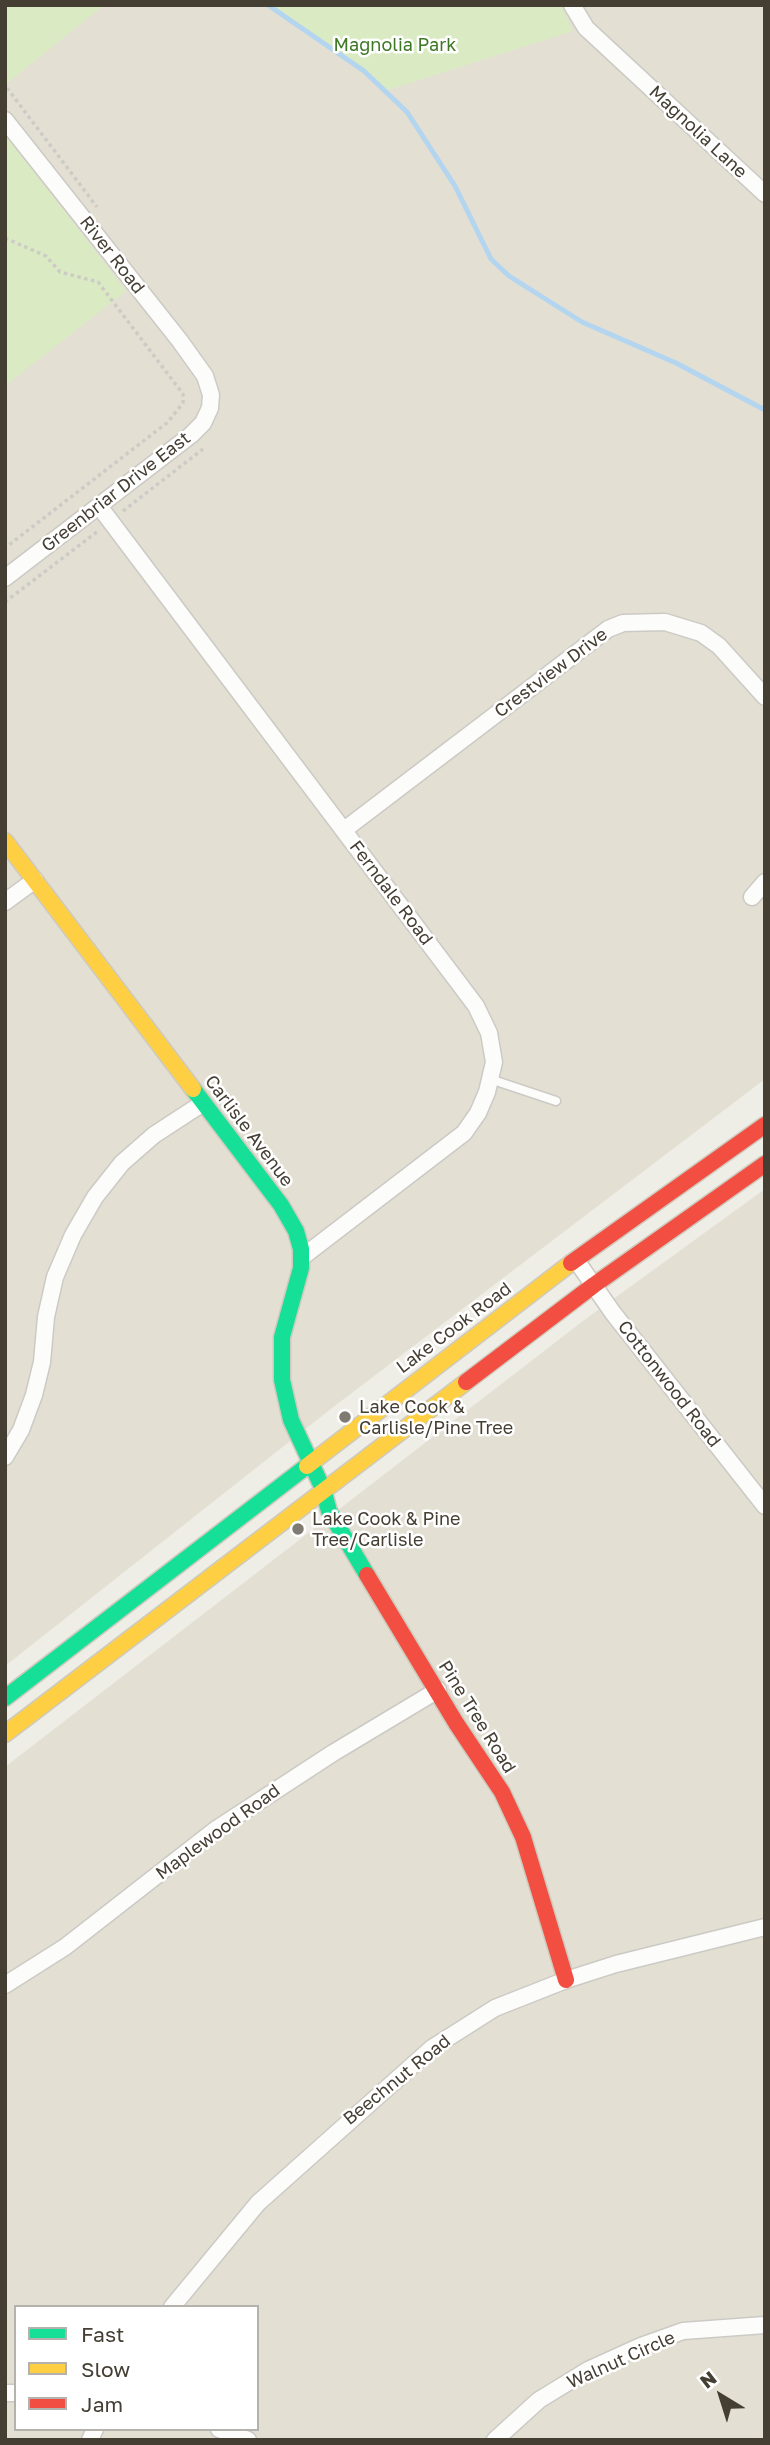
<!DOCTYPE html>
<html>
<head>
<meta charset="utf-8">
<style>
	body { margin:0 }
	#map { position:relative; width:770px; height:2445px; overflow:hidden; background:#eeede6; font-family:"Golos Text",sans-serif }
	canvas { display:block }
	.frame { position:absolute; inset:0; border:7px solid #443e33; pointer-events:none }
	.legend { position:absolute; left:14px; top:2305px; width:245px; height:126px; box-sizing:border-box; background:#fff; border:2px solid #b4b2ad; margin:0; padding:9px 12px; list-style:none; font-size:21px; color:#443e33 }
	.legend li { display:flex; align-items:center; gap:14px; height:35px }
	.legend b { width:35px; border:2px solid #b4b2ad }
	.north { position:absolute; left:686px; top:2361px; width:70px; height:70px; -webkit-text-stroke:5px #fff; paint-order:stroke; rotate:322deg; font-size:19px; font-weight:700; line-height:28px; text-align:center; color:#443e33 }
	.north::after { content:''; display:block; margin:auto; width:24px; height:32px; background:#443e33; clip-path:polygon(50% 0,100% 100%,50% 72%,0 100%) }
</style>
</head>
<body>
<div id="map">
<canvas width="770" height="2445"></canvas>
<div class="frame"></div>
<ul class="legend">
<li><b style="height:9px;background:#16e098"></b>Fast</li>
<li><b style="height:9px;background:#ffcf43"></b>Slow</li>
<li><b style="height:9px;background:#f24e42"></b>Jam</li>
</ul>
<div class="north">N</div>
</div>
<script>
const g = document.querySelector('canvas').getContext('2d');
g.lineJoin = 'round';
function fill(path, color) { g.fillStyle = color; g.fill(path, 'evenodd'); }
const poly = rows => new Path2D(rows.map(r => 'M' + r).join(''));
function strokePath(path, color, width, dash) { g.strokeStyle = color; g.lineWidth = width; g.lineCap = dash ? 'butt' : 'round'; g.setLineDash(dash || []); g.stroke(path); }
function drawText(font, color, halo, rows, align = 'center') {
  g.font = font + ' "Golos Text",sans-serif'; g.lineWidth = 5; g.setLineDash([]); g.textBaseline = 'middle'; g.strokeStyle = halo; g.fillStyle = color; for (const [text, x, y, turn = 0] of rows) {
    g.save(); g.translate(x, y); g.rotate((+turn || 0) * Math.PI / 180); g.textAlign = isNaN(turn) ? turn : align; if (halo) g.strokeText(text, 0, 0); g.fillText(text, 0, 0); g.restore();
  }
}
const residential = poly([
	[5,5,765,5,765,1079,332,1408,5,1666],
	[765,1189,765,2440,5,2440,5,1767,583,1321],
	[16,2307,257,2307,257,2429,16,2429]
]);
const green = poly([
	[5,5,104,5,5,85],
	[268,5,561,5,573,31,388,90],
	[5,134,126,291,5,386]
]);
const stream = poly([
	[268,5,364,71,407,112,455,186,491,259,509,276,582,322,676,363,765,410]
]);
const path = poly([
	[7,88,97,207],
	[5,238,46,256,60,272,98,282,183,394,183,403,168,422,5,548],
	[123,511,203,449],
	[5,602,98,531]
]);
const lane = poly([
	[490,1079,556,1101]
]);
const street = poly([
	[572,5,586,28,765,194],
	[5,120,180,341,205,376,211,395,210,408,203,423,191,435,5,578],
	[99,506,476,1006,489,1033,494,1062,487,1092,478,1113,464,1133,301,1258],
	[344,830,608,629,623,623,665,622,701,633,719,646,765,697],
	[752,897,765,882],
	[5,902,35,880],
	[576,1260,613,1313,765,1506],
	[5,1457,21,1430,34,1395,42,1362,46,1317,55,1277,73,1235,95,1197,122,1163,154,1135,203,1103],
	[5,1985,65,1947,215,1830,333,1753,438,1690],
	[172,2307,258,2203,432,2048,495,2008,566,1980,616,1964,765,1927],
	[5,2393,16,2393],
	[219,2429,248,2440],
	[90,2440,95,2429],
	[495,2440,539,2400,588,2370,641,2346,683,2331,765,2325]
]);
const fast = poly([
	[193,1089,281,1205,296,1231,301,1249,301,1268,282,1337,282,1380,291,1420,323,1489,329,1511,367,1575],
	[5,1698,307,1466]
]);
const slow = poly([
	[5,841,193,1089],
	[307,1466,571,1263],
	[5,1734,466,1382]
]);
const jam = poly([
	[571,1263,765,1125],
	[466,1382,594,1285,765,1164],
	[367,1575,456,1723,502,1792,523,1837,566,1980]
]);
const markers = [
	[345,1417,7,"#807b72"],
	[298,1529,7,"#807b72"]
];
const parkNames = [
	["Magnolia Park",395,45]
];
const streetNames = [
	["Magnolia Lane",698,132,43],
	["River Road",112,255,52],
	["Greenbriar Drive East",116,492,-38],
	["Crestview Drive",551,673,-37],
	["Ferndale Road",391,893,53],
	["Carlisle Avenue",249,1131,53],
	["Lake Cook Road",454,1328,-37],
	["Cottonwood Road",669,1384,52],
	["Pine Tree Road",477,1717,58],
	["Maplewood Road",218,1832,-36],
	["Beechnut Road",397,2080,-39],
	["Walnut Circle",621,2360,-24]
];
const poiNames = [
	["Lake Cook &",359,1407],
	["Carlisle/Pine Tree",359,1428],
	["Lake Cook & Pine",312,1519],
	["Tree/Carlisle",312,1540]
];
fill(residential, '#e3dfd3');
fill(green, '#daebc4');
strokePath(stream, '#b3d5f0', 5);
strokePath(lane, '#cccac4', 11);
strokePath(street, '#cccac4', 19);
strokePath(fast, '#cecabd', 19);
strokePath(slow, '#cecabd', 19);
strokePath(jam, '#cecabd', 19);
strokePath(path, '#cdcbc6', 3.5, [3.5, 3.5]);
strokePath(lane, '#fcfcfb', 8);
strokePath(street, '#fcfcfb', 16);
strokePath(fast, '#16e098', 16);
strokePath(slow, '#ffcf43', 16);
strokePath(jam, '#f24e42', 16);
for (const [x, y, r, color] of markers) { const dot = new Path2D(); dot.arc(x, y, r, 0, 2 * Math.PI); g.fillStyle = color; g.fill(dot); strokePath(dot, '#fff', 2.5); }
drawText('18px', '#3f7824', '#fff', parkNames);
drawText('18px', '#443e33', '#fff', streetNames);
drawText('18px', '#443e33', '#fff', poiNames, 'left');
</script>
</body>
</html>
